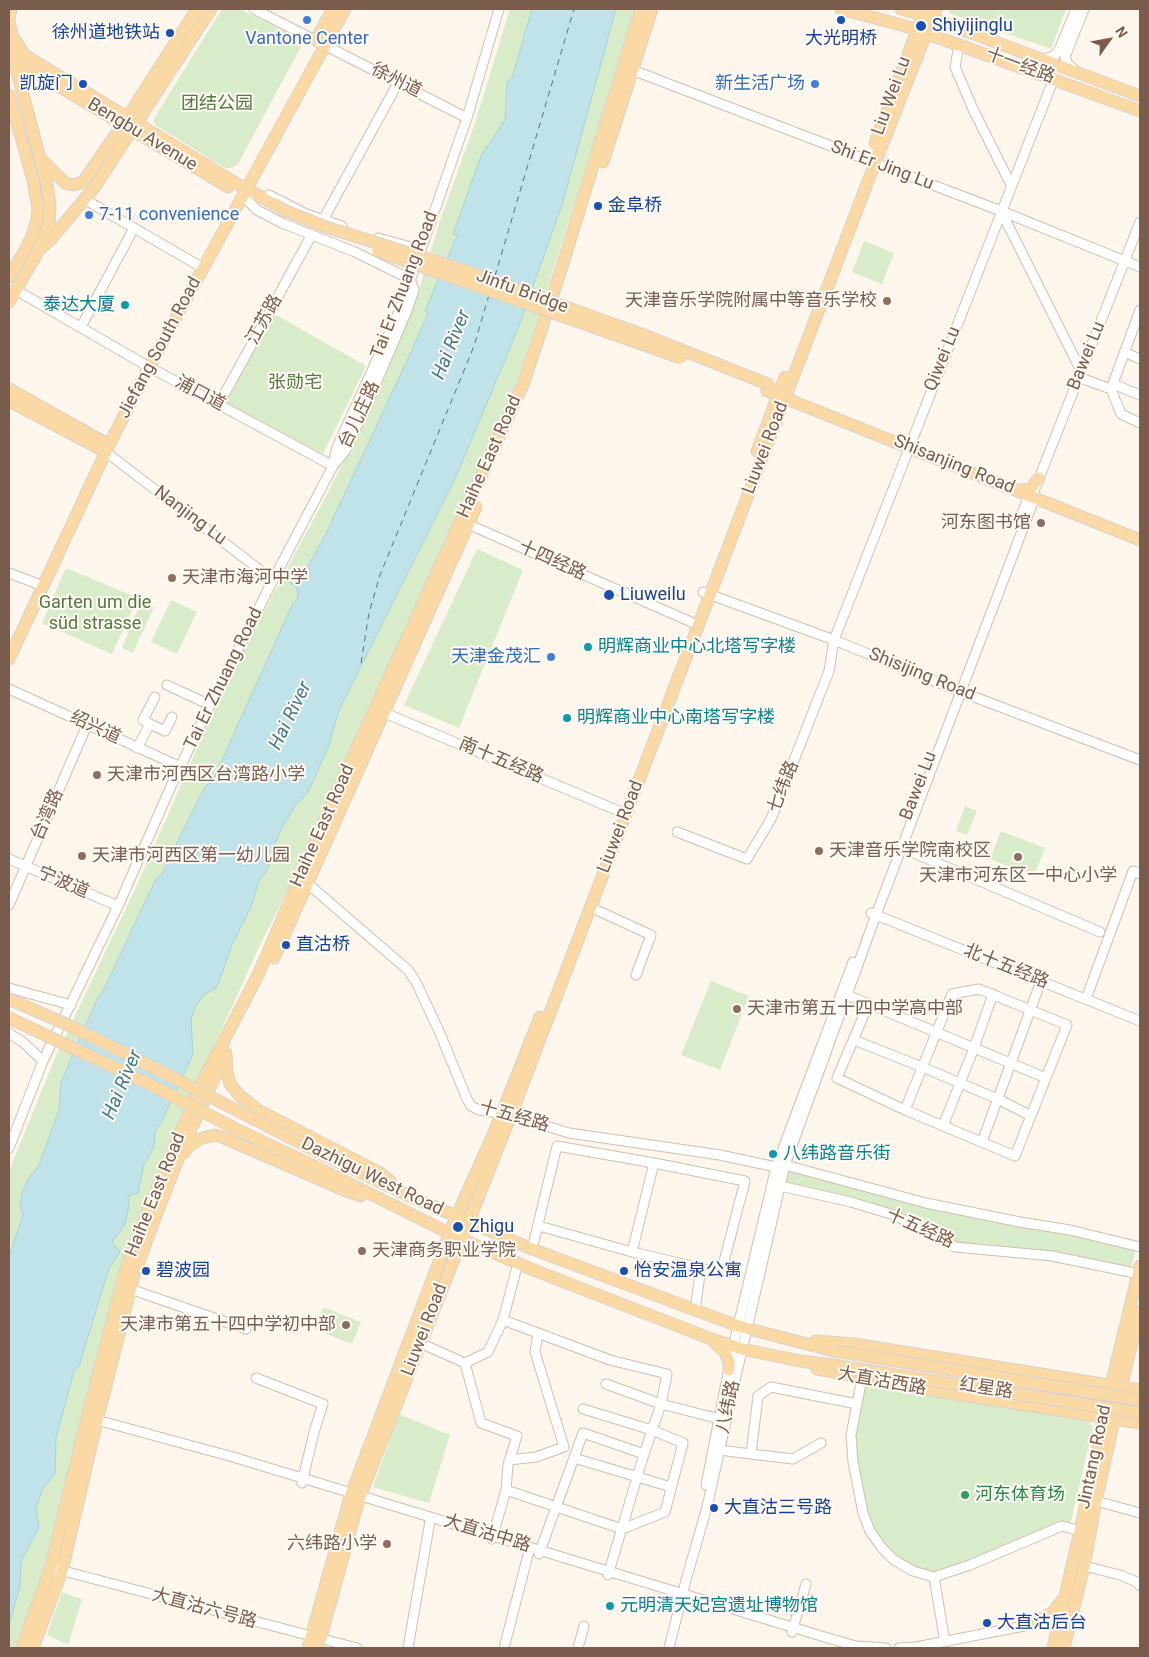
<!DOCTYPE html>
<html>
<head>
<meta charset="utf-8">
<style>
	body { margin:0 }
	#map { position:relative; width:1149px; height:1657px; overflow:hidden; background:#fdf6ec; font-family:Roboto,sans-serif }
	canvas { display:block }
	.frame { position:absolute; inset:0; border:10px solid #7a5c4d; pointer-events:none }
	.north { position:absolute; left:1084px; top:15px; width:50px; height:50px; -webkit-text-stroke:4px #fffaf3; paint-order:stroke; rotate:58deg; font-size:14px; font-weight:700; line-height:20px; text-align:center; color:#7a5c4d }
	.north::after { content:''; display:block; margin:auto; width:18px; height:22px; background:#7a5c4d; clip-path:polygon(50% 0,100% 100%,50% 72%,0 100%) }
</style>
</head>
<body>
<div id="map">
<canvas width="1149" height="1657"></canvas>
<div class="frame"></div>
<div class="north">N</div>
</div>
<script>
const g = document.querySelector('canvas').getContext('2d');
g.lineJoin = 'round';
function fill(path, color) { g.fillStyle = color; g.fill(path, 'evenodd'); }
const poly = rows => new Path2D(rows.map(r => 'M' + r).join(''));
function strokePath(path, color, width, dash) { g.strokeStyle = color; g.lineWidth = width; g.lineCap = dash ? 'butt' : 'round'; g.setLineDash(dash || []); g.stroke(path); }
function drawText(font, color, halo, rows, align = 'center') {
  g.font = font + ' Roboto,"Noto Sans SC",sans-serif'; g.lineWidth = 4; g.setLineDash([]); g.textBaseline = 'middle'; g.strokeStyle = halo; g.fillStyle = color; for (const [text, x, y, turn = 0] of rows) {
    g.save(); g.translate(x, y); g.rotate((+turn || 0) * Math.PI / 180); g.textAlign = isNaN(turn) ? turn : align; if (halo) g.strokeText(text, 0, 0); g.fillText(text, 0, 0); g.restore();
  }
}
const green = poly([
	[222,9,240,9,300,39,303,43,239,162,234,167,230,168,225,168,155,125,153,120],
	[510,9,636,9,518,381,297,872,260,945,189,1101,117,1281,106,1321,45,1570,16,1648,9,1648,9,1171,55,1058,137,885,202,737,247,643,322,504,381,387,415,302,440,221,474,126],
	[950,9,1066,9,1051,49,949,13],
	[864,241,894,253,882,284,852,272],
	[271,312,366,366,323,454,224,402],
	[477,549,523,570,459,728,404,705],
	[66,568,138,598,112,654,42,623],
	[171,600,197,612,177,654,151,642],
	[141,602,154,607,133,653,122,648],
	[965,806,977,811,967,835,956,831],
	[1001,831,1045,848,1034,876,990,859],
	[711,981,749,996,720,1070,681,1055],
	[787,1164,950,1211,1076,1233,1136,1248,1131,1267,1051,1252,956,1244,894,1213,783,1184],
	[323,1307,361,1322,352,1344,314,1329],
	[864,1383,1085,1420,1090,1422,1093,1427,1070,1525,939,1580,896,1562,872,1528,860,1487,854,1436],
	[399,1414,450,1435,429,1503,373,1487],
	[62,1592,82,1599,68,1645,47,1635]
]);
const water = poly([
	[532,9,616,9,562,205,517,331,455,479,339,710,328,748,308,792,296,805,281,829,275,844,272,859,266,872,259,880,251,907,232,945,217,987,204,995,195,1007,191,1020,193,1054,161,1123,155,1132,154,1147,144,1165,139,1186,139,1193,128,1196,129,1206,125,1224,119,1233,112,1242,120,1252,109,1268,79,1366,74,1371,56,1438,55,1474,43,1488,36,1509,39,1528,21,1561,20,1586,9,1625,9,1257,23,1215,20,1206,22,1193,28,1179,39,1165,59,1110,61,1082,98,997,103,991,156,879,161,876,199,798,206,785,212,782,293,603,296,601,298,597,298,592,296,587,288,581,288,579,294,570,302,575,323,540,412,350,428,313,425,311,457,236,453,234,481,156,505,120,507,82,512,78,532,9]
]);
const ferry = poly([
	[495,276,574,9],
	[361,663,369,613,380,575,474,346,489,295]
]);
const minor = poly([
	[254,9,467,118],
	[959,45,955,67,973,109,1011,185],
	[1042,59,1054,56,1059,50,1076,9],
	[627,68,1001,211,1140,267],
	[1075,70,1068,64,1065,57,1084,9],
	[269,195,306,214,342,226],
	[84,199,203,268],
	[1001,211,1081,371],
	[323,220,398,83],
	[378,238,421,250],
	[16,290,149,367,333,466],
	[1140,310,1111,389,1121,414,1140,423],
	[81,327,134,228],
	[1124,352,1140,359],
	[1078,377,1111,389],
	[1113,384,1140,395],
	[219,404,311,236],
	[106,452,273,580],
	[333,463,337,447,401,307,467,118,499,9],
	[463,522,698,625],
	[1019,522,1029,495,1032,493],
	[9,573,43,586],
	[703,592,834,640,956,690,1140,760],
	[167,685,210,705],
	[9,689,181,767],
	[380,711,626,814],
	[150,724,143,720,155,697],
	[137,748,150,724,165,731,172,717],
	[677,832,747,859,771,819,829,671,834,640,1054,78],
	[902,848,1100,932],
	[9,859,118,906],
	[307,883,408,970,416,982,439,1031,467,1099,471,1106,479,1110,511,1115,569,1133,720,1155,776,1167,785,1165,926,1203,1020,1222,1070,1230,1140,1247],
	[9,905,87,725],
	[590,907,651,935,636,975],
	[871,913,1140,1021],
	[9,988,71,1005],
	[979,989,1067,1025,1015,1156,905,1110,952,994,979,989],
	[847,995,1046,1078],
	[1086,999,1133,871,1140,874],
	[869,1003,837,1078,905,1110],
	[9,1033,24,1043,43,1061],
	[854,1040,922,1067,998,1099,1031,1116],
	[943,1126,974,1048,993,994],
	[982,1142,1041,981],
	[9,1148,43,1061,120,902,172,784,210,705,273,580,333,466,345,451,371,395,406,313,414,290,410,279,355,252,282,223,257,210,243,196],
	[779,1182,780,1186,851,1202,894,1215,955,1247,1052,1256,1140,1274],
	[539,1226,632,1252],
	[532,1249,557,1146,654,1163,632,1252,721,1273,745,1181,654,1163],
	[130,1289,246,1329],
	[695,1310,701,1268],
	[503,1320,610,1360,667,1374,661,1404,644,1454,583,1433,539,1554],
	[420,1343,465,1363,481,1423,517,1436,508,1465,506,1490,492,1539],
	[465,1363,488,1352,503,1320,518,1263],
	[256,1378,323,1404,314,1432,302,1483],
	[862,1378,851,1435,853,1462,863,1513,870,1531,882,1548,894,1560,913,1571,934,1577,945,1642],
	[606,1384,661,1404,720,1419],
	[93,1419,233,1457,828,1638,856,1646,886,1648],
	[720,1450,751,1454,758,1396,771,1387,857,1404],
	[751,1454,793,1459,821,1443],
	[574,1458,671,1487],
	[509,1460,536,1457,564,1447,535,1352,538,1333],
	[706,1485,733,1347,776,1167,853,962],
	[506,1490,622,1529,665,1512,683,1443,652,1430,583,1409],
	[1096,1501,1140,1513],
	[1084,1566,1120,1575,1137,1582,1140,1586],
	[56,1569,357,1648],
	[608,1575,644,1454],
	[934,1577,970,1565,1062,1526,1080,1531],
	[792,1632,806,1584],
	[408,1648,430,1521],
	[504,1648,529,1551],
	[578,1648,584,1626],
	[669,1648,686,1580,707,1507,737,1372,785,1165,876,915,1035,497,1034,491,1140,222],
	[899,1648,916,1647,1034,1624,1046,1623,1064,1625]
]);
const major = poly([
	[841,9,905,26,959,45,1140,111],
	[901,9,923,15,1140,96],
	[9,19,11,9],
	[9,22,13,37,21,49],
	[316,40,333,9],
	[9,43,31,59,239,185,274,204],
	[9,55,33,71,228,187],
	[9,95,33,180,38,209,37,219,32,236,25,250,9,277],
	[875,143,925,9],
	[42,160,65,183,74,185,83,182,123,124,197,9],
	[603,162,652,9],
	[39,250,50,240,94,188,211,9],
	[9,302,39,250,49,223,50,205,47,184,13,57],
	[9,389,109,445],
	[767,391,1140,540],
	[9,401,106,452],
	[757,451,785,377],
	[1018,490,1030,489,1039,478],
	[9,659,109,445,149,367,345,9],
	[274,958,476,507],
	[226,1053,227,1072,230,1084,240,1096,258,1110,380,1173,390,1181],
	[184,1153,188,1147,199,1139,214,1135,222,1137,344,1190,361,1196],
	[322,1154,407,1195,532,1249,738,1326,834,1351],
	[316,1167,461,1239,536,1271,714,1340,742,1349,800,1361,832,1365],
	[816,1341,854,1344,1140,1390],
	[714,1342,725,1352,729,1362,729,1370],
	[817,1369,944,1392,1140,1423],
	[1034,1624,1053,1612,1063,1599],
	[22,1648,51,1567,86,1422,125,1272,152,1200,202,1083,258,975,337,792,524,382,561,270,641,9],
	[33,1648,62,1571,96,1425,134,1275,155,1218,185,1142,221,1064],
	[308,1648,350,1497,456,1217,494,1133,540,1017],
	[318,1648,359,1499,511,1115,875,163,936,9],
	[1053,1648,1080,1531,1101,1434,1103,1418,1140,1266],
	[1064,1648,1084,1566,1096,1501,1126,1366,1140,1312]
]);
const majorBridge = poly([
	[274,204,286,211,326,227,463,270,644,335,770,385],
	[378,251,681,358],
	[9,999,68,1025,148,1065,322,1154],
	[9,1018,145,1082,236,1129,316,1167],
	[834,1351,1140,1400],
	[832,1365,1140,1413]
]);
const markers = [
	[307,20,5,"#3f7fe0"],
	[841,20,5,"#1a4fb4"],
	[921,26,6,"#1a4fb4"],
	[170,33,5,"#1a4fb4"],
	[83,84,5,"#1a4fb4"],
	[815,84,5,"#3f7fe0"],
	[598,206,5,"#1a4fb4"],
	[89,215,5,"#3f7fe0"],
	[887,301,5,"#8d6e63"],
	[125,305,5,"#0f9aa8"],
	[1041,523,5,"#8d6e63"],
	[172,578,5,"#8d6e63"],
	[609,595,6,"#1a4fb4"],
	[588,647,5,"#0f9aa8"],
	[551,657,5,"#3f7fe0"],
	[567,718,5,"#0f9aa8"],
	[97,775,5,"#8d6e63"],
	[819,851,5,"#8d6e63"],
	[82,856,5,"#8d6e63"],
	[1018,857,5,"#8d6e63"],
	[286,945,5,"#1a4fb4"],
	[737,1009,5,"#8d6e63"],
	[773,1154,5,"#0f9aa8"],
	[458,1227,6,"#1a4fb4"],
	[362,1251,5,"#8d6e63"],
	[146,1271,5,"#1a4fb4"],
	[624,1271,5,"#1a4fb4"],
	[346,1325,5,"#8d6e63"],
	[965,1495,5,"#2e9e5b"],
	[714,1508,5,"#1a4fb4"],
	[387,1544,5,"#8d6e63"],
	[610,1606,5,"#0f9aa8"],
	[987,1623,5,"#1a4fb4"]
];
const transitNames = [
	["Shiyijinglu",932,26],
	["徐州道地铁站",160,33,"right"],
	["大光明桥",841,39,"center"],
	["凯旋门",73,84,"right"],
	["金阜桥",608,206],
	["Liuweilu",620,595],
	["直沽桥",296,945],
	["Zhigu",469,1227],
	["碧波园",156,1271],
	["怡安温泉公寓",634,1271],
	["大直沽三号路",724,1508],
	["大直沽后台",997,1623]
];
const shopNames = [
	["Vantone Center",307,39,"center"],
	["新生活广场",805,84],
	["7-11 convenience",99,215,"left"],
	["天津金茂汇",541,657]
];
const streetNames = [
	["十一经路",1020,66,20],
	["徐州道",396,81,27],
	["Liu Wei Lu",892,96,-70],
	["Bengbu Avenue",142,135,31],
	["Shi Er Jing Lu",882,166,21],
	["Tai Er Zhuang Road",405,285,-69],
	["Jinfu Bridge",522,292,20],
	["江苏路",265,320,-61],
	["Jiefang South Road",160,348,-62],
	["Bawei Lu",1087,356,-68],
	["Qiwei Lu",943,359,-68],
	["浦口道",200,394,28],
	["台儿庄路",360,415,-65],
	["Liuwei Road",766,448,-69],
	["Haihe East Road",490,457,-66],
	["Shisanjing Road",954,465,22],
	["Nanjing Lu",190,516,37],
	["十四经路",552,561,24],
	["Shisijing Road",922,675,22],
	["Tai Er Zhuang Road",224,679,-64],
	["绍兴道",95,728,25],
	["南十五经路",501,761,23],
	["Bawei Lu",919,786,-69],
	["七纬路",784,787,-68],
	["台湾路",48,815,-67],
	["Haihe East Road",323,826,-66],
	["Liuwei Road",621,827,-69],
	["宁波道",63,883,23],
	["北十五经路",1006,967,22],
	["十五经路",514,1117,16],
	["Dazhigu West Road",372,1177,26],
	["Haihe East Road",156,1195,-68],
	["十五经路",920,1229,24],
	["Liuwei Road",425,1330,-69],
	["大直沽西路",882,1382,10],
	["红星路",986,1389,9],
	["八纬路",729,1407,-78],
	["Jintang Road",1095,1457,-78],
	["大直沽中路",487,1534,17],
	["大直沽六号路",204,1609,15]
];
const parkNames = [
	["团结公园",217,104],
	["张勋宅",295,383],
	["Garten um die",95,603],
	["süd strasse",95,624]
];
const educationNames = [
	["天津音乐学院附属中等音乐学校",877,301,"right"],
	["河东图书馆",1031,523,"right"],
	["天津市海河中学",182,578],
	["天津市河西区台湾路小学",107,775],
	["天津音乐学院南校区",829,851],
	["天津市河西区第一幼儿园",92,856],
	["天津市河东区一中心小学",1018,876,"center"],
	["天津市第五十四中学高中部",747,1009],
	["天津商务职业学院",372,1251],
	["天津市第五十四中学初中部",336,1325,"right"],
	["六纬路小学",377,1544,"right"]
];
const cultureNames = [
	["泰达大厦",115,305,"right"],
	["明辉商业中心北塔写字楼",598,647],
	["明辉商业中心南塔写字楼",577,718],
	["八纬路音乐街",783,1154],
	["元明清天妃宫遗址博物馆",620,1606]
];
const leisureNames = [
	["河东体育场",975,1495]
];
const waterNames = [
	["Hai River",452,345,-68],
	["Hai River",291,716,-64],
	["Hai River",123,1085,-67]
];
fill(green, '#d8ecc9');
fill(water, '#bfe3e8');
strokePath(water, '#a5d3da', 1);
strokePath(ferry, '#437c86', 1, [6, 5]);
strokePath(minor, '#d1beb0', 11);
strokePath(major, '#dad1cd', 13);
strokePath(minor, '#fff', 9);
strokePath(major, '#fbd9a5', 11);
strokePath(majorBridge, '#dad1cd', 13, []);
strokePath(majorBridge, '#fbd9a5', 11);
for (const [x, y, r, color] of markers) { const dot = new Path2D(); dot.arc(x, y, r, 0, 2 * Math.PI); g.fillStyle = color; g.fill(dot); strokePath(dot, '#fffaf3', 2); }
drawText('18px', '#164399', '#fffaf3', transitNames, 'left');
drawText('18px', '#366cbe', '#fffaf3', shopNames, 'right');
drawText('18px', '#7a5c4d', '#fffaf3', streetNames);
drawText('18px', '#537a41', '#fffaf3', parkNames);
drawText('18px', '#785e54', '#fffaf3', educationNames, 'left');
drawText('18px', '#0d838f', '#fffaf3', cultureNames, 'left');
drawText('18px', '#27864d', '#fffaf3', leisureNames, 'left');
drawText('italic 19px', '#437c86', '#fffaf3', waterNames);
</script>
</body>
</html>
